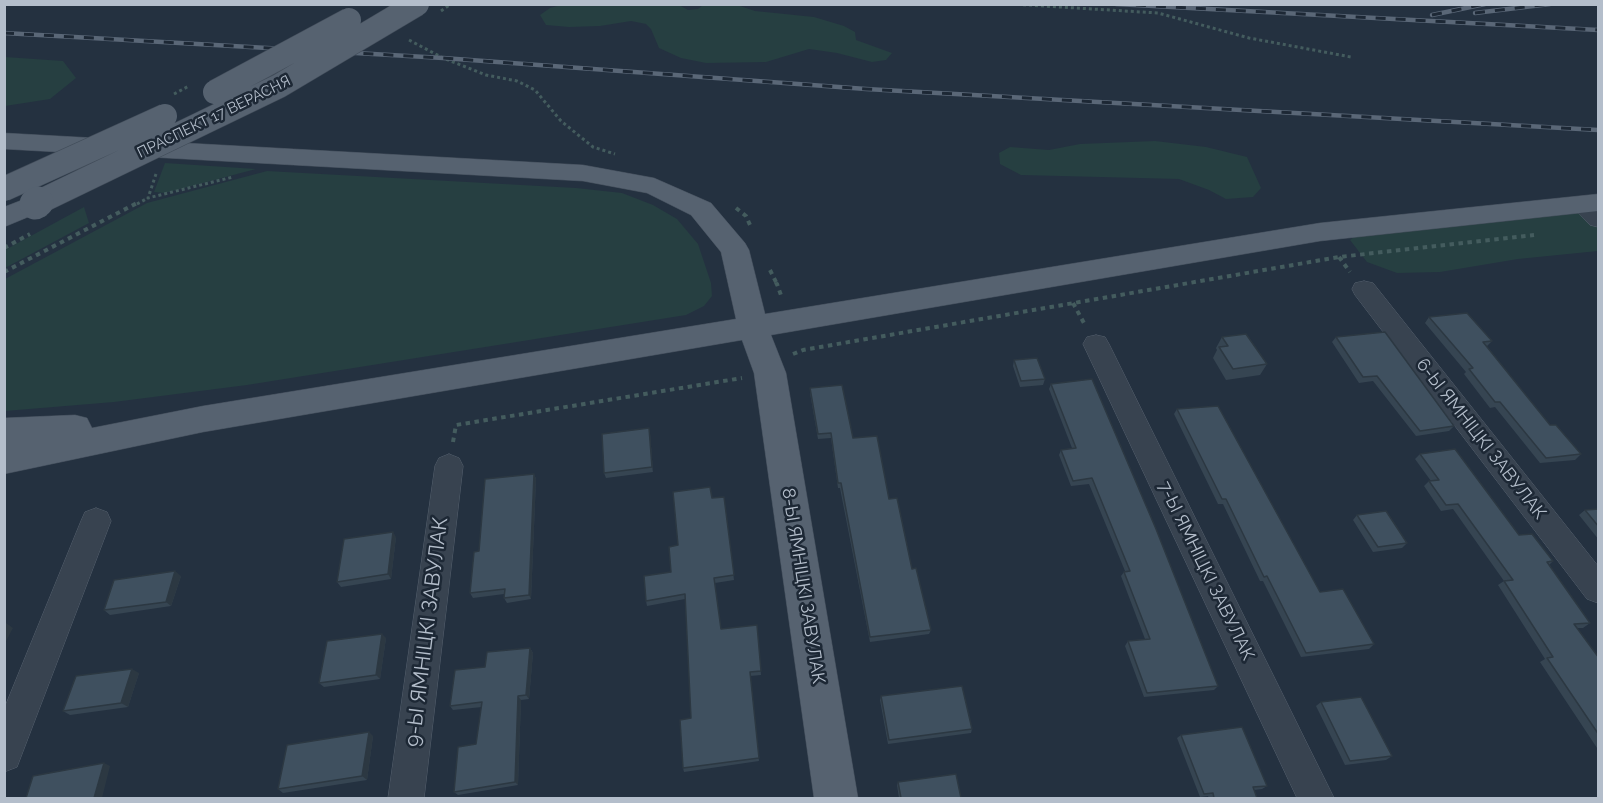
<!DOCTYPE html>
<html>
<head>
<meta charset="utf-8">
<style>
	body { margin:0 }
	#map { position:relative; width:1603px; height:803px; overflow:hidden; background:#243140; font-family:Raleway,sans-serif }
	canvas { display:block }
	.frame { position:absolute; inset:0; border:6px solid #b4becb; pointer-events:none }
</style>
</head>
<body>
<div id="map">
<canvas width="1603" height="803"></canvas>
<div class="frame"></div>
</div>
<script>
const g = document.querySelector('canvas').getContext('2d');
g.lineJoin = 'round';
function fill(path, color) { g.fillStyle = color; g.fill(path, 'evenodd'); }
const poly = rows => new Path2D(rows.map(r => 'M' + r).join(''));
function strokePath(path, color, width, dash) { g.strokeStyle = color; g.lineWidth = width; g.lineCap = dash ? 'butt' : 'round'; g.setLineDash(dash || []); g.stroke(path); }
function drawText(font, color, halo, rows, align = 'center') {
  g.font = font + ' Raleway,sans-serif'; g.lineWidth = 5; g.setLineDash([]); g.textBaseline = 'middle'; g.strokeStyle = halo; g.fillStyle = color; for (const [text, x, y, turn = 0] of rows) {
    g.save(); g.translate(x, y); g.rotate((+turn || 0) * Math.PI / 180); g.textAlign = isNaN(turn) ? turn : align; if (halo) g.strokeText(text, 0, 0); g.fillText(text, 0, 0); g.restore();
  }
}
const green = poly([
	[677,4,688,10,698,9,703,5,737,5,755,11,814,17,844,26,855,32,856,40,892,53,886,60,872,62,837,53,809,49,766,62,706,63,681,58,659,48,651,29,646,24,631,21,600,26,569,27,546,25,540,15,550,8,561,5],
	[5,57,63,61,76,78,50,99,5,106],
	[1155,141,1206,147,1247,157,1261,188,1253,197,1226,199,1209,190,1179,179,1021,175,1000,164,999,153,1010,147,1049,150,1080,144],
	[165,163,256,169,165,193,154,192],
	[267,171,576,188,622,193,653,205,677,219,698,244,711,283,712,296,704,306,686,315,247,385,114,402,5,411,5,279,147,203],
	[1598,205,1598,251,1518,259,1440,272,1397,273,1367,262,1350,240,1364,229],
	[84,207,89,223,5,268,5,250]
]);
const pathFar1 = poly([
	[1011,4,1158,13,1249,38,1351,57],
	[409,40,443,58,486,75,517,81,535,90,561,121,593,147,615,154],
	[156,174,148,198,233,177],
	[137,204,148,198]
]);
const path = poly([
	[736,208,746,216,750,225],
	[4,248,30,234],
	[1339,257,1350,272],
	[770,270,777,284],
	[4,272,139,202],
	[775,285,777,284,782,298],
	[1073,303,1085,325],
	[793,354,803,350,1339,257,1534,235],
	[453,442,456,425,742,378]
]);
const minor = poly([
	[1581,197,1589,199,1598,208,1598,227,1590,225,1570,204,1573,199,1581,197],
	[1364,281,1373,283,1598,566,1598,603,1587,599,1355,295,1352,289,1355,283,1364,281],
	[1096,335,1105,337,1109,344,1334,798,1297,798,1083,344,1087,337,1096,335],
	[449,454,459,458,463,466,424,798,388,798,435,466,439,458,449,454],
	[96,508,107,512,111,521,17,767,4,772,4,709,81,521,85,512,96,508]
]);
const major = poly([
	[4,133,583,165,654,178,711,203,745,243,749,250,765,314,1320,223,1598,194,1598,211,1320,241,771,335,786,373,858,798,814,798,754,373,742,340,203,432,4,474,4,418,75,415,87,418,92,428,203,406,736,319,721,252,691,215,647,193,583,181,4,149,4,133],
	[35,195,45,198,49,204,45,210,4,227,4,207,35,195]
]);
const rail = poly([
	[1116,4,1598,30],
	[1475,13,1550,4],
	[1432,15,1485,4],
	[4,33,443,58,866,89,1598,130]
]);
const pathBridge = poly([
	[441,11,451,4],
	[174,94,189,86]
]);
const majorBridgeFar1 = poly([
	[215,92,349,20],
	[4,189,165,116],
	[35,204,279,86,417,4]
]);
const majorBridge = poly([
	[35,204,38,202]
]);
const wall = poly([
	[1429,317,1492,341,1486,347,1550,425,1581,454,1575,460,1540,463,1495,407,1490,408,1464,374,1466,372,1425,323],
	[1222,337,1267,364,1260,375,1226,380,1213,358,1217,350,1216,348],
	[1336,337,1454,426,1449,431,1416,436,1373,381,1359,383,1332,342],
	[1014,360,1045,379,1043,385,1020,387,1013,366],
	[1051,384,1218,686,1214,690,1144,697,1125,646,1128,641,1145,639,1121,576,1124,572,1125,571,1089,484,1071,486,1059,455,1061,450,1072,448,1049,389],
	[810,388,853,438,889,499,912,569,931,630,929,634,870,642,840,488,838,488,831,438,818,439,810,393],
	[1177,409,1320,592,1374,644,1369,649,1301,657,1263,581,1260,581,1223,504,1218,504,1174,414],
	[650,433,653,472,606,478,604,473],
	[1420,454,1519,535,1553,561,1549,565,1590,623,1583,628,1577,628,1599,658,1599,751,1540,662,1545,659,1498,585,1504,581,1453,509,1441,511,1424,486,1429,481,1431,481,1415,459],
	[534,474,536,479,531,599,507,603,504,598,504,594,473,598,470,593,479,551],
	[724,497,734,580,715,583,721,629,757,625,761,675,750,676,759,761,684,772,683,768,691,718,685,599,647,606,646,601,671,572,678,545,712,498],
	[1599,509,1599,540,1579,515,1585,510],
	[1357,515,1407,543,1402,548,1373,552,1353,520],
	[396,537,391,579,341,587,337,582],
	[181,576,171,606,110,615,104,610],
	[386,638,380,679,324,687,319,683],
	[530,648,533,653,529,699,521,700,518,785,458,795,454,792,476,744,482,707,453,710,450,706],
	[139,673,128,707,70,715,63,711],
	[881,696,972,729,971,733,888,744,880,700],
	[1321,702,1392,756,1386,760,1345,765,1316,706],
	[1181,735,1267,786,1262,789,1254,790,1257,798,1209,798,1208,796,1200,797,1177,738],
	[373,736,367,780,283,793,278,789],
	[898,782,961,798,899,798,897,785]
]);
const shadedWall = poly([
	[649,428,650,433,653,472,652,467],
	[534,474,536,479,531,599,529,595],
	[393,532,396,537,391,579,388,574],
	[175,571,181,576,171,606,166,602],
	[6,623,13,628,4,645,4,626],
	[382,634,386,638,380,679,376,675],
	[530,648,533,653,529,699,526,695],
	[132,669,139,673,128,707,121,703],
	[518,696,521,700,518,785,515,782],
	[369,732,373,736,367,780,362,776],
	[104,763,110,766,102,798,94,798]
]);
const building = poly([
	[1467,313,1492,341,1483,342,1550,425,1556,425,1581,454,1546,458,1500,402,1495,402,1469,369,1473,368,1429,317,1467,313],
	[1385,332,1454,426,1420,431,1377,376,1363,377,1336,337,1385,332],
	[1246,334,1267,364,1233,369,1219,347,1228,346,1222,337,1246,334],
	[1037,358,1045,379,1021,381,1014,360,1037,358],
	[1092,379,1156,529,1218,686,1147,693,1128,641,1150,639,1124,572,1130,571,1092,478,1073,481,1061,450,1076,448,1051,384,1092,379],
	[842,385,853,438,877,436,889,499,897,498,912,569,916,568,931,630,870,637,841,483,838,483,831,433,818,434,810,388,842,385],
	[1218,406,1320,592,1343,589,1374,644,1306,653,1267,576,1264,577,1226,499,1222,499,1177,409,1218,406],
	[649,428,652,467,604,473,602,434,649,428],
	[1455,449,1519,535,1532,534,1553,561,1547,562,1590,623,1574,624,1599,658,1599,735,1547,658,1553,657,1504,581,1513,580,1458,504,1446,505,1429,481,1439,480,1420,454,1455,449],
	[534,474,529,595,504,598,505,589,470,593,474,552,479,551,485,479,534,474],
	[710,487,712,498,724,497,734,575,714,578,721,629,757,625,761,671,750,672,759,758,683,768,680,720,691,718,685,594,646,601,644,576,671,572,669,547,678,545,673,492,710,487],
	[1599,509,1599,527,1585,510,1599,509],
	[1386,511,1407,543,1378,547,1357,515,1386,511],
	[393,532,388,574,337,582,344,539,393,532],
	[175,571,166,602,104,610,114,580,175,571],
	[382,634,376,675,319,683,327,641,382,634],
	[530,648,526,695,518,696,515,782,454,792,458,747,476,744,482,702,450,706,455,670,485,667,487,652,530,648],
	[132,669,121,703,63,711,76,676,132,669],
	[962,686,972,729,889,740,881,696,962,686],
	[1361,697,1392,756,1350,761,1321,702,1361,697],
	[1242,727,1267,786,1253,787,1257,798,1214,798,1213,793,1204,794,1181,735,1242,727],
	[369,732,362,776,278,789,287,745,369,732],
	[104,763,94,798,26,798,33,776,104,763],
	[956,774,961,798,901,798,898,782,956,774]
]);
const farStreetnames = [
	["ПРАСПЕКТ 17 ВЕРАСНЯ",214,117,-26]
];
const streetNames = [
	["6-Ы ЯМНІЦКІ ЗАВУЛАК",1481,439,52],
	["7-Ы ЯМНІЦКІ ЗАВУЛАК",1206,571,64],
	["8-Ы ЯМНІЦКІ ЗАВУЛАК",803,586,81]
];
const nearStreetnames = [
	["9-Ы ЯМНІЦКІ ЗАВУЛАК",427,632,-83]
];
fill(green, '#263f41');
strokePath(minor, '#56616e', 1);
strokePath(major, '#414c59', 1);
strokePath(pathFar1, '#445c5e', 3, [3, 3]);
strokePath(path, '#445c5e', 4, [4.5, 4.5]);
fill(minor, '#384350');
fill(major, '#566270');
strokePath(rail, '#5a6777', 4.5);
strokePath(rail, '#1d2835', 3, [10]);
strokePath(majorBridgeFar1, '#414c59', 25, []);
strokePath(majorBridge, '#414c59', 32, []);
strokePath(pathBridge, '#445c5e', 3, [3, 3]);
strokePath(majorBridgeFar1, '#566270', 24);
strokePath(majorBridge, '#566270', 31);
fill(wall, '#364552');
fill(shadedWall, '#2c3842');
fill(building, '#3f505f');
strokePath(building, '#2c3842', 1.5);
drawText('15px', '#b4becb', '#1d2835', farStreetnames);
drawText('18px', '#b4becb', '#1d2835', streetNames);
drawText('21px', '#b4becb', '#1d2835', nearStreetnames);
</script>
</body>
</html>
